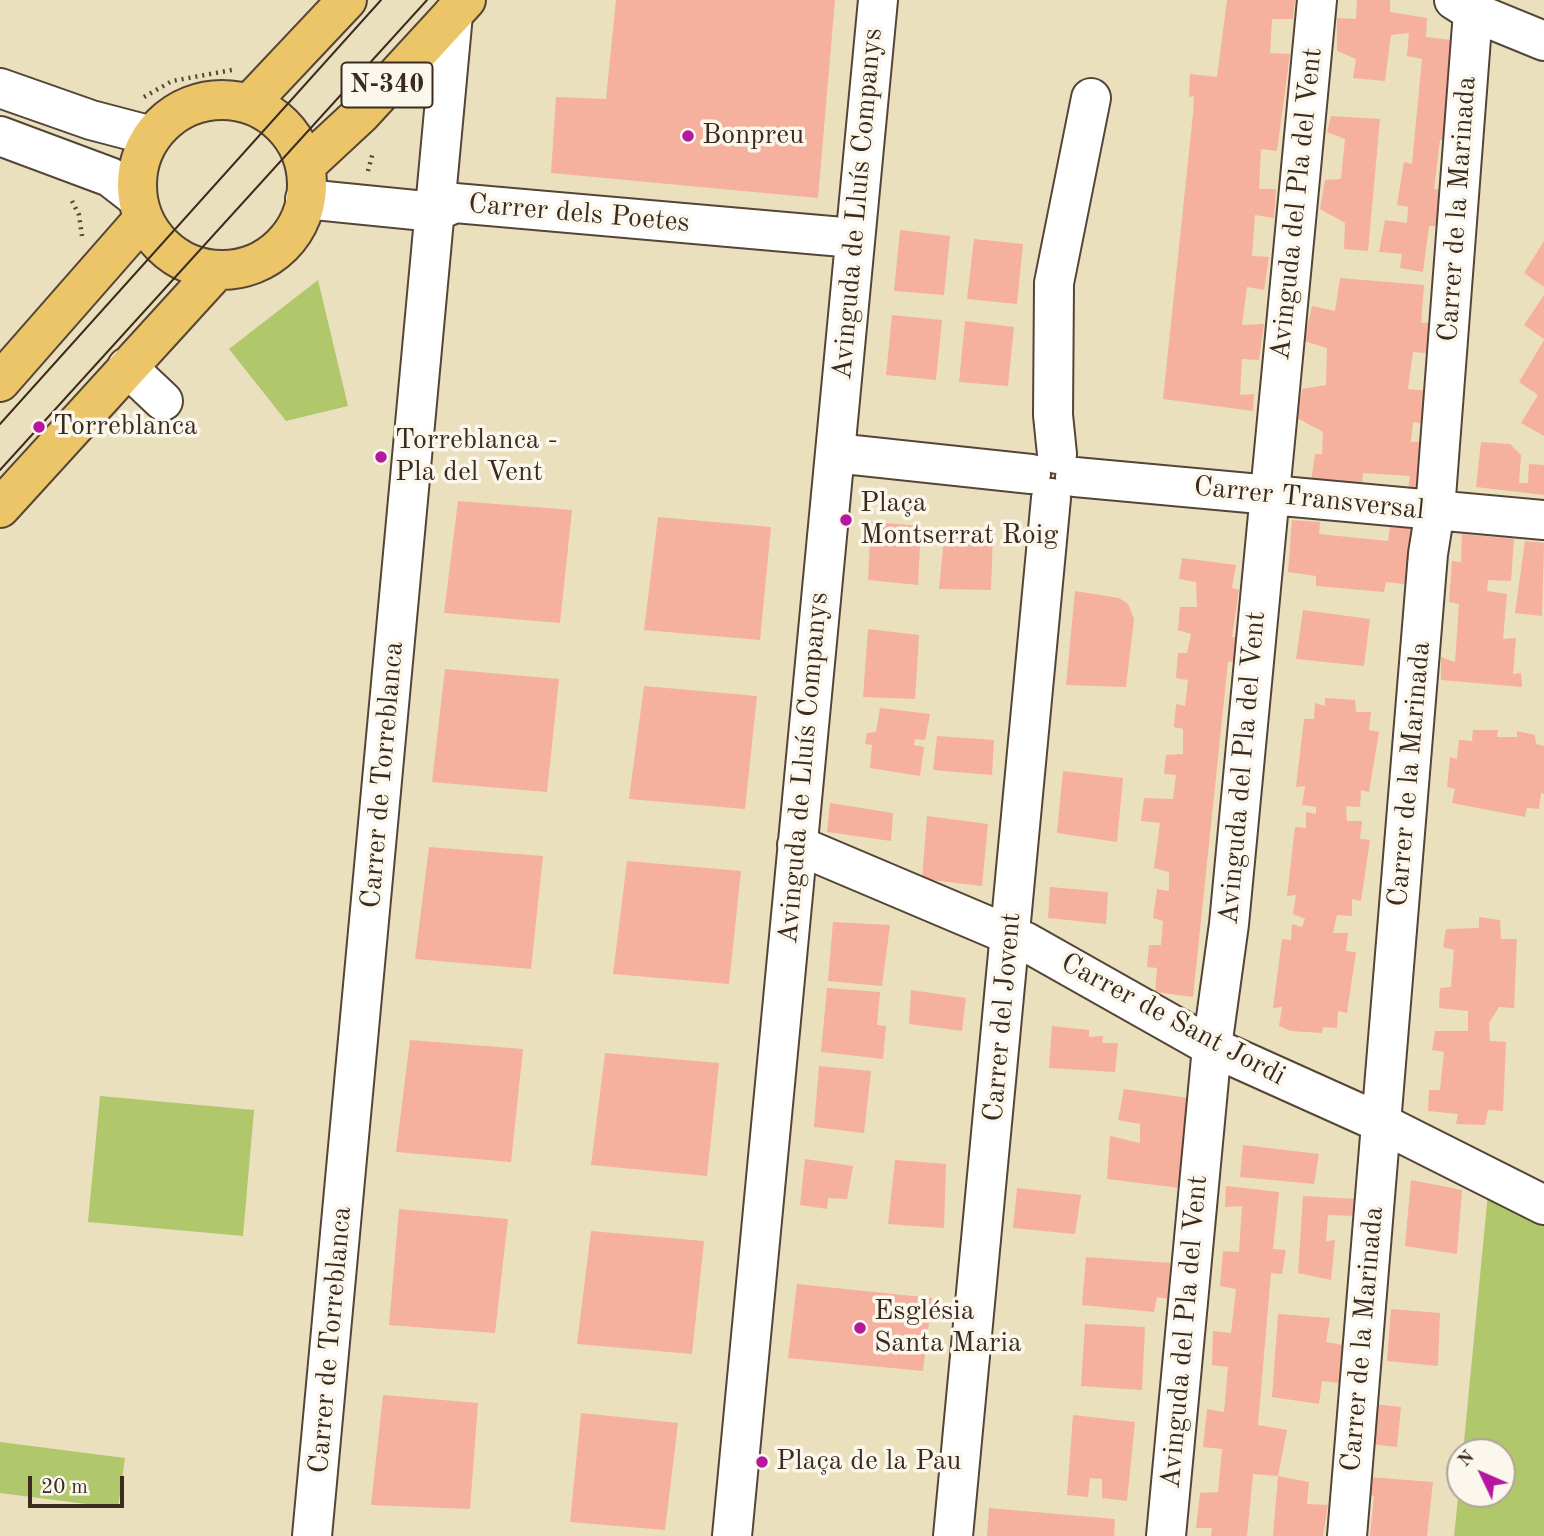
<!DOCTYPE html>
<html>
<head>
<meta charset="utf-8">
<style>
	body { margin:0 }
	#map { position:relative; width:1544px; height:1536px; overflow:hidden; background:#ebe0be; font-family:"Old Standard TT",serif }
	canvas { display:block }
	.north { position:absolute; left:1446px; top:1438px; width:70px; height:70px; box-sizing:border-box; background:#fbf7ec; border:2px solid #aea59a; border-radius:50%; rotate:314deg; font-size:19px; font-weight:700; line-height:28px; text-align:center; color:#3b2a1e }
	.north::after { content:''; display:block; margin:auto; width:24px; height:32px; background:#b5179e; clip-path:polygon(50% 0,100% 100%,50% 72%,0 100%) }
	.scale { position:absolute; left:28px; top:1476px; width:96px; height:32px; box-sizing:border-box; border:4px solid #3b2a1e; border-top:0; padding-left:9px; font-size:21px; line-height:24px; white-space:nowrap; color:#3b2a1e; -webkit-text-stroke:5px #fbf7ec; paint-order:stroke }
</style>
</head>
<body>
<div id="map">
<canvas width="1544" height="1536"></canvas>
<div class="north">N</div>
<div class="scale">20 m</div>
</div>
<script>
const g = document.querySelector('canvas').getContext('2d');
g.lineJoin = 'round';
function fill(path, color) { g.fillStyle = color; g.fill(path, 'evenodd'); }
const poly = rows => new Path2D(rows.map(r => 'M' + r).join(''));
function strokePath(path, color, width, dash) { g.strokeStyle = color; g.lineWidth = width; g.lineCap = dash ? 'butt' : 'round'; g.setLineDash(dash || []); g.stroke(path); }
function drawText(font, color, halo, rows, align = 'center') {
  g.font = font + ' "Old Standard TT",serif'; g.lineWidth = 7; g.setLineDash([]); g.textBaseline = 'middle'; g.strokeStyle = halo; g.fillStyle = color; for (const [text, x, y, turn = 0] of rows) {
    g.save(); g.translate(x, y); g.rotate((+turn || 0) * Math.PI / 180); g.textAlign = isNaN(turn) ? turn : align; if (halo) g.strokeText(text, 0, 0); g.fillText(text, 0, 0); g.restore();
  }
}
const green = poly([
	[318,280,348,406,286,421,229,349],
	[100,1096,254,1110,243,1236,88,1222],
	[1488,1193,1544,1222,1544,1536,1454,1536,1460,1479,1460,1494,1502,1494,1502,1452,1463,1452],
	[0,1442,125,1458,118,1508,0,1493]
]);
const building = poly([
	[616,0,835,0,818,198,551,173,556,97,606,99],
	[1227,0,1295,0,1293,19,1272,19,1270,53,1290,54,1277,151,1261,149,1259,189,1276,189,1274,218,1255,215,1252,256,1269,257,1264,290,1247,287,1242,325,1264,324,1259,360,1242,359,1240,395,1254,394,1253,411,1163,399,1193,114,1194,96,1189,97,1190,74,1217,77],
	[1357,0,1390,0,1390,12,1427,18,1426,37,1452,40,1445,110,1457,112,1455,140,1440,140,1434,189,1449,191,1445,226,1429,226,1423,272,1400,268,1402,254,1379,252,1385,220,1407,223,1408,207,1397,205,1404,162,1412,164,1422,59,1407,56,1409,33,1391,35,1385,81,1353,78,1356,59,1337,51,1337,18,1356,19],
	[1331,116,1380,119,1368,251,1344,249,1345,223,1320,209,1325,180,1341,179,1345,139,1327,132],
	[900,230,950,236,944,295,894,291],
	[974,239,1023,244,1017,304,967,299],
	[1544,241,1544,287,1524,273],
	[1340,278,1424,285,1421,323,1437,322,1435,354,1413,352,1408,389,1430,391,1428,424,1413,422,1411,442,1427,441,1422,491,1408,491,1410,476,1363,473,1362,485,1311,482,1315,454,1322,454,1323,432,1297,418,1302,389,1326,385,1327,348,1304,341,1312,306,1335,311],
	[1544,295,1544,339,1524,325],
	[892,315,942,320,936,380,886,375],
	[965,321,1014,327,1008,386,959,382],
	[1544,340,1544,436,1521,423,1538,395,1519,382],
	[1481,442,1510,444,1521,455,1519,483,1528,483,1529,464,1544,465,1544,495,1476,487],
	[458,501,572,510,560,623,444,613],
	[658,517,771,527,760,640,644,630],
	[1292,520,1320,522,1319,534,1388,541,1390,527,1418,529,1414,585,1386,582,1384,592,1316,586,1316,576,1288,572],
	[871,522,921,526,918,585,868,580],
	[945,528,993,533,991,590,939,589],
	[1462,534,1514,539,1511,581,1488,580,1487,591,1507,594,1503,639,1516,638,1513,674,1521,673,1522,687,1441,680,1441,657,1455,662,1459,604,1449,602,1452,561,1461,562],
	[1525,541,1544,543,1542,616,1515,613],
	[1182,558,1236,565,1232,588,1239,590,1232,637,1240,638,1237,661,1228,662,1193,997,1155,992,1157,968,1147,967,1149,945,1161,945,1163,921,1153,918,1157,889,1169,891,1169,872,1154,868,1160,823,1141,821,1144,798,1173,799,1176,775,1164,774,1166,755,1183,754,1183,729,1174,727,1176,704,1185,706,1188,680,1176,678,1178,653,1187,653,1191,634,1178,630,1180,607,1197,607,1196,582,1179,579],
	[1075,591,1119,598,1128,604,1134,619,1126,687,1066,685],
	[1303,610,1370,619,1364,666,1296,659],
	[868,629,919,635,915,699,863,697],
	[445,669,559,679,547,792,432,782],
	[644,686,757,696,745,809,629,799],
	[1325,698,1355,700,1356,712,1371,712,1369,730,1379,732,1369,792,1361,790,1360,807,1346,806,1347,821,1362,821,1360,839,1370,840,1361,901,1352,899,1352,916,1337,915,1333,933,1348,933,1346,951,1356,952,1347,1013,1338,1011,1337,1028,1323,1027,1322,1033,1291,1031,1279,1026,1282,1007,1273,1008,1282,939,1291,940,1292,924,1302,927,1305,919,1293,914,1296,895,1287,896,1295,827,1306,828,1306,812,1316,814,1316,807,1302,805,1305,786,1296,787,1304,719,1314,719,1315,703,1325,706],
	[880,708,930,714,925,740,915,739,914,745,924,747,920,776,870,768,872,745,865,744,867,733,876,732],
	[1473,730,1498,730,1497,737,1517,737,1517,731,1535,735,1536,744,1544,746,1544,794,1541,793,1539,809,1527,808,1525,817,1452,803,1455,789,1447,787,1450,757,1457,759,1459,740,1472,741],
	[937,736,994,740,992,775,933,770],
	[1063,771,1123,778,1117,842,1057,833],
	[830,803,893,813,891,841,827,832],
	[927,816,988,824,982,886,922,879],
	[429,847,543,856,531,969,415,959],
	[627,861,741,871,729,984,613,974],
	[1050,887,1108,892,1106,924,1048,918],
	[1479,917,1500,920,1501,939,1517,939,1514,1008,1499,1007,1489,1023,1490,1041,1506,1042,1503,1111,1488,1110,1485,1125,1456,1124,1458,1114,1428,1111,1429,1090,1440,1090,1444,1052,1432,1050,1435,1031,1468,1031,1468,1011,1439,1008,1440,988,1451,987,1454,950,1443,947,1446,929,1479,928],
	[833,922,890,925,882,986,828,981],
	[827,988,880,992,877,1025,886,1026,883,1059,821,1052],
	[911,990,966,998,962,1031,909,1024],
	[1052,1026,1089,1030,1089,1037,1103,1036,1102,1043,1118,1043,1115,1072,1049,1068],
	[410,1040,523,1049,511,1162,396,1152],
	[605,1053,719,1063,707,1176,591,1165],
	[819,1066,871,1071,864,1133,814,1127],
	[1124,1089,1189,1098,1180,1188,1107,1179,1110,1136,1140,1143,1140,1124,1118,1120],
	[1243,1145,1319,1154,1314,1184,1240,1177],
	[805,1159,853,1166,847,1199,828,1198,827,1209,800,1205],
	[895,1160,946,1164,944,1228,888,1224],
	[1411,1180,1462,1190,1457,1254,1405,1246],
	[1226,1186,1279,1192,1273,1249,1286,1250,1282,1274,1271,1273,1258,1425,1287,1430,1278,1476,1309,1482,1307,1504,1328,1505,1323,1536,1273,1536,1278,1476,1253,1474,1247,1536,1211,1536,1212,1528,1196,1528,1200,1493,1218,1492,1222,1449,1203,1447,1207,1409,1224,1412,1228,1367,1212,1365,1213,1331,1231,1333,1236,1289,1220,1286,1223,1251,1239,1252,1242,1206,1225,1207],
	[1017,1188,1081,1195,1075,1234,1013,1228],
	[1303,1196,1356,1199,1353,1216,1328,1215,1326,1241,1335,1240,1331,1280,1298,1273],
	[399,1209,508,1219,495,1333,389,1325],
	[591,1231,704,1241,692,1354,577,1344],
	[1086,1257,1170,1263,1168,1299,1157,1297,1154,1312,1082,1305],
	[797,1284,932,1298,923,1371,788,1358],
	[1391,1309,1440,1313,1438,1366,1387,1361],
	[1278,1314,1330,1318,1326,1342,1343,1345,1339,1383,1322,1381,1319,1404,1272,1397],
	[1085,1324,1145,1327,1142,1390,1081,1386],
	[383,1395,478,1403,470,1509,371,1505],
	[1374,1404,1401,1407,1397,1447,1370,1444],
	[581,1413,678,1423,665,1530,570,1522],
	[1073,1415,1135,1422,1127,1501,1102,1498,1102,1479,1090,1478,1088,1497,1067,1495],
	[1368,1477,1433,1482,1427,1536,1370,1536,1374,1496,1366,1494],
	[989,1508,1115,1519,1114,1536,987,1536]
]);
const path = poly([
	[144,97,172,81,232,70],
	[368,171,373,152],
	[72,201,79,215,82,236]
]);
const minor = poly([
	[1454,0,1473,12,1544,41],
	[0,88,91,120,152,136],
	[0,136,110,177,137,198],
	[305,199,435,212,455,203,854,238],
	[127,367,163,401],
	[835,453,1031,474],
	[1057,454,1053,415,1054,283,1091,98],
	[1075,477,1544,520],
	[797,845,1026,942,1212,1047,1381,1123,1544,1205],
	[312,1536,453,14],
	[732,1536,878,0],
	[953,1536,1051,498],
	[1166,1536,1212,1047,1229,924,1317,0],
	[1347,1536,1428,554,1435,510,1473,12]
]);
const major = poly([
	'137 185a85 85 0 1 1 170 0a85 85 0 1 1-170 0Z',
	[249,104,347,0],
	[305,166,362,113,466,0],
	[0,382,143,219],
	[0,508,217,270]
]);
const tram = poly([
	[0,424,381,0],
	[0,470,427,0]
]);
const markers = [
	[688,136,7,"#b5179e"],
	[39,427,7,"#b5179e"],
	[381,457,7,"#b5179e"],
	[846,520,7,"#b5179e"],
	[860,1328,7,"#b5179e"],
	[762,1462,7,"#b5179e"]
];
const shields = [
	[387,85,91]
];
const shieldNames = [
	["N-340",387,85]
];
const poiNames = [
	["Bonpreu",702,136],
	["Torreblanca",53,427],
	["Torreblanca -",395,441],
	["Pla del Vent",395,473],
	["Plaça",860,504],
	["Montserrat Roig",860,536],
	["Església",874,1312],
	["Santa Maria",874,1344],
	["Plaça de la Pau",776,1462]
];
const streetNames = [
	["Avinguda de Lluís Companys",858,204,-85],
	["Avinguda del Pla del Vent",1297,204,-84],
	["Carrer de la Marinada",1458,209,-86],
	["Carrer dels Poetes",579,214,5],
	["Carrer Transversal",1309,499,6],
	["Avinguda de Lluís Companys",804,768,-85],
	["Avinguda del Pla del Vent",1243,768,-85],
	["Carrer de la Marinada",1410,774,-85],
	["Carrer de Torreblanca",383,775,-85],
	["Carrer del Jovent",1003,1017,-85],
	["Carrer de Sant Jordi",1173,1020,28],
	["Avinguda del Pla del Vent",1185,1332,-85],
	["Carrer de la Marinada",1363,1339,-85],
	["Carrer de Torreblanca",331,1340,-85]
];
fill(green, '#b1c76c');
fill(building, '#f5b09e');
strokePath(minor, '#554536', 42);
strokePath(major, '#554536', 42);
strokePath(path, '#554536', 4.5, [2, 5]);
strokePath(minor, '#fff', 38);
strokePath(major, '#ecc569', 38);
strokePath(tram, '#3b2a1e', 2);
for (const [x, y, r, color] of markers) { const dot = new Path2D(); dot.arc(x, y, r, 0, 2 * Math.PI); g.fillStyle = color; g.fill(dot); strokePath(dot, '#fbf7ec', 2.5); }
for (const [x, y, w] of shields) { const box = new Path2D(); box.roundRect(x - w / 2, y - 22.5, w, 45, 5); g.fillStyle = '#fbf7ec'; g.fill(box); strokePath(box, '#3b2a1e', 2); }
drawText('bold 26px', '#3b2a1e', null, shieldNames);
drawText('28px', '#3b2a1e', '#fbf7ec', poiNames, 'left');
drawText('28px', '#3b2a1e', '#fbf7ec', streetNames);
</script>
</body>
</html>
